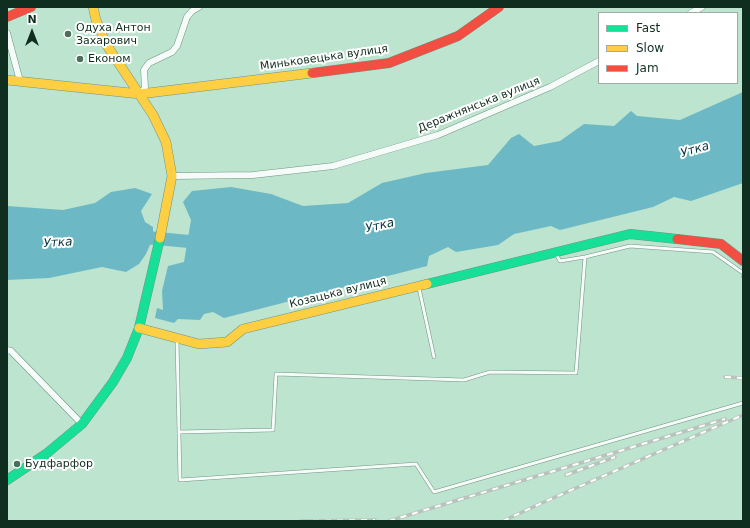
<!DOCTYPE html>
<html>
<head>
<meta charset="utf-8">
<style>
	body { margin:0 }
	#map { position:relative; width:750px; height:528px; overflow:hidden; background:#bce4ce; font-family:"DejaVu Sans",sans-serif }
	canvas { display:block }
	.frame { position:absolute; inset:0; border:8px solid #102e1f; pointer-events:none }
	.legend { position:absolute; left:598px; top:12px; width:140px; height:72px; box-sizing:border-box; background:#fff; border:1px solid #9faba5; margin:0; padding:5px 7px; list-style:none; font-size:12px; color:#102e1f }
	.legend li { display:flex; align-items:center; gap:8px; height:20px }
	.legend b { width:20px; border:1px solid #9faba5 }
	.north { position:absolute; left:12px; top:12px; width:40px; height:40px; -webkit-text-stroke:3px #fff; paint-order:stroke; rotate:0deg; font-size:11px; font-weight:700; line-height:16px; text-align:center; color:#102e1f }
	.north::after { content:''; display:block; margin:auto; width:14px; height:18px; background:#102e1f; clip-path:polygon(50% 0,100% 100%,50% 72%,0 100%) }
</style>
</head>
<body>
<div id="map">
<canvas width="750" height="528"></canvas>
<div class="frame"></div>
<ul class="legend">
<li><b style="height:5px;background:#16e098"></b>Fast</li>
<li><b style="height:5px;background:#ffcf43"></b>Slow</li>
<li><b style="height:5px;background:#f24e42"></b>Jam</li>
</ul>
<div class="north">N</div>
</div>
<script>
const g = document.querySelector('canvas').getContext('2d');
g.lineJoin = 'round';
function fill(path, color) { g.fillStyle = color; g.fill(path, 'evenodd'); }
const poly = rows => new Path2D(rows.map(r => 'M' + r).join(''));
function strokePath(path, color, width, dash) { g.strokeStyle = color; g.lineWidth = width; g.lineCap = dash ? 'butt' : 'round'; g.setLineDash(dash || []); g.stroke(path); }
function drawText(font, color, halo, rows, align = 'center') {
  g.font = font + ' "DejaVu Sans",sans-serif'; g.lineWidth = 4; g.setLineDash([]); g.textBaseline = 'middle'; g.strokeStyle = halo; g.fillStyle = color; for (const [text, x, y, turn = 0] of rows) {
    g.save(); g.translate(x, y); g.rotate((+turn || 0) * Math.PI / 180); g.textAlign = isNaN(turn) ? turn : align; if (halo) g.strokeText(text, 0, 0); g.fillText(text, 0, 0); g.restore();
  }
}
const water = poly([
	[743,92,743,183,691,201,674,197,653,207,560,230,551,226,514,234,498,245,456,252,448,247,429,256,427,266,224,318,213,312,204,314,200,320,178,319,174,323,155,318,157,308,163,310,162,291,168,266,184,262,191,220,183,202,192,191,231,187,271,194,303,206,348,203,382,183,426,173,488,165,511,138,519,134,534,146,560,141,584,124,614,126,631,111,637,116,680,120],
	[135,188,152,194,141,211,145,222,153,227,153,238,146,254,139,264,126,272,102,267,49,278,7,280,7,206,63,210,95,203,111,192]
]);
const river = poly([
	[135,239,153,238,204,243]
]);
const lane = poly([
	[556,254,560,261,585,257,630,246,713,252,743,273,743,276],
	[419,288,434,357],
	[177,340,180,480,416,464,434,492,743,403],
	[179,432,273,430,276,374,464,380,490,372,576,373,585,257]
]);
const street = poly([
	[691,13,702,7],
	[7,33,20,81],
	[140,94,145,88,144,70,149,63,172,52,177,46,187,17,192,11,199,7],
	[172,176,253,175,333,166,438,135,550,87,599,61],
	[7,350,11,351,82,424]
]);
const fast = poly([
	[427,284,630,234,677,239],
	[7,480,46,454,82,424,113,382,127,358,139,328,160,238]
]);
const slow = poly([
	[93,7,96,20,106,44,153,115,166,142,172,176,160,238],
	[7,80,140,94,312,73],
	[139,328,199,344,227,342,243,329,427,284]
]);
const jam = poly([
	[7,17,31,7],
	[312,73,389,63,458,36,499,7],
	[677,239,721,244,743,261]
]);
const rail = poly([
	[725,377,743,378],
	[566,475,615,457],
	[301,521,375,520],
	[389,521,725,419],
	[503,521,544,502,743,415]
]);
const markers = [
	[68,34,4,"#4c6e5c"],
	[80,59,4,"#4c6e5c"],
	[17,464,4,"#4c6e5c"]
];
const poiNames = [
	["Одуха Антон",76,28],
	["Захарович",76,41],
	["Економ",88,59],
	["Будфарфор",25,464]
];
const streetNames = [
	["Миньковецька вулиця",324,58,-8],
	["Деражнянська вулиця",479,105,-22],
	["Козацька вулиця",338,293,-14]
];
const waterNames = [
	["Утка",695,150,-17],
	["Утка",380,226,-13],
	["Утка",58,243,-3]
];
fill(water, '#6cb9c5');
strokePath(river, '#6cb9c5', 13);
strokePath(lane, '#739383', 4);
strokePath(street, '#739383', 7);
strokePath(fast, '#739383', 10);
strokePath(slow, '#739383', 10);
strokePath(jam, '#739383', 10);
strokePath(lane, '#f5fbf8', 3);
strokePath(street, '#f5fbf8', 6);
strokePath(fast, '#16e098', 9);
strokePath(slow, '#ffcf43', 9);
strokePath(jam, '#f24e42', 9);
strokePath(rail, '#b9c3bd', 3.5);
strokePath(rail, '#fff', 2, [6]);
for (const [x, y, r, color] of markers) { const dot = new Path2D(); dot.arc(x, y, r, 0, 2 * Math.PI); g.fillStyle = color; g.fill(dot); strokePath(dot, '#fff', 1.5); }
drawText('11px', '#102e1f', '#fff', poiNames, 'left');
drawText('11px', '#102e1f', '#fff', streetNames);
drawText('italic 12px', '#05323e', '#fff', waterNames);
</script>
</body>
</html>
